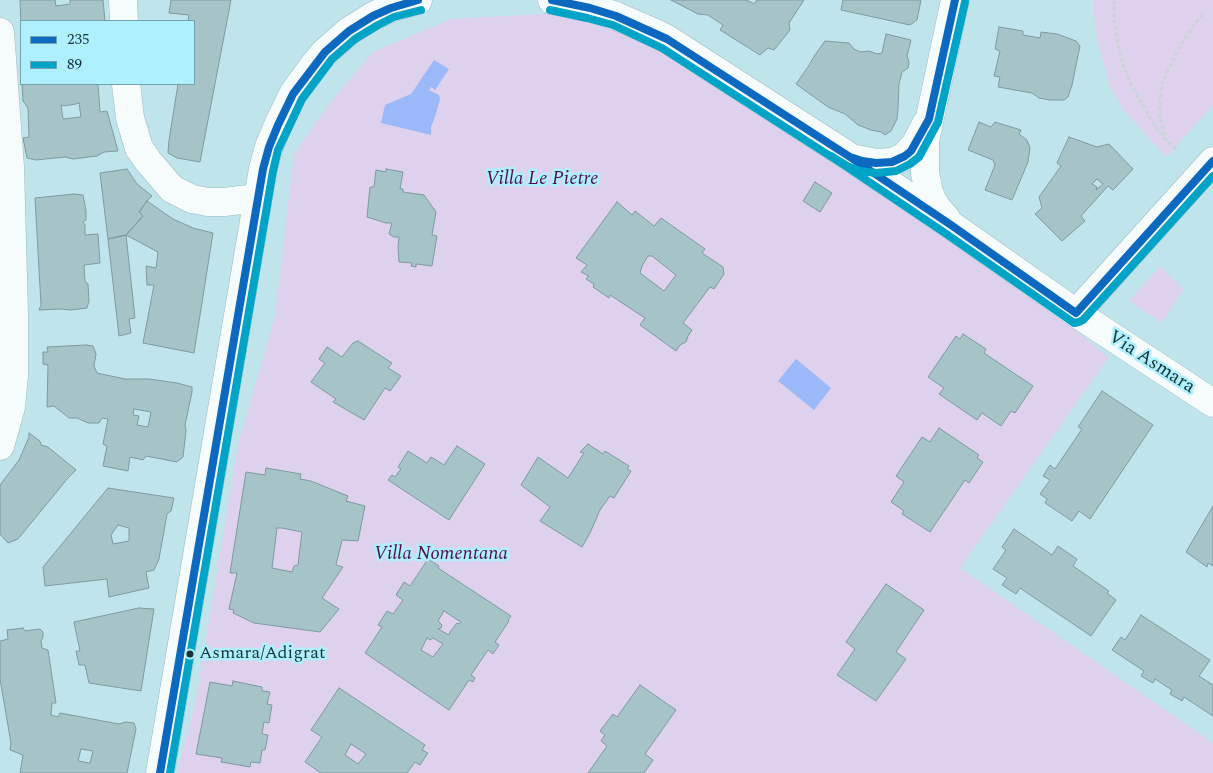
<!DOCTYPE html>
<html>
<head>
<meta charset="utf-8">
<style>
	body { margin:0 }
	#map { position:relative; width:1213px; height:773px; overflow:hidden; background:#c0e4eb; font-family:Spectral,serif }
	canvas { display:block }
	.legend { position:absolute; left:20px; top:20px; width:175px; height:65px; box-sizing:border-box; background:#aef0fd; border:1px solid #72a4ae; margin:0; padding:6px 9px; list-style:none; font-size:15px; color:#183338 }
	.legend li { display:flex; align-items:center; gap:10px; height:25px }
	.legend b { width:25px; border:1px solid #72a4ae }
</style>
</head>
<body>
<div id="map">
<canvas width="1213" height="773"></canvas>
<ul class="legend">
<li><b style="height:6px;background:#0c69bf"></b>235</li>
<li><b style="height:6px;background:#01a3c6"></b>89</li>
</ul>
</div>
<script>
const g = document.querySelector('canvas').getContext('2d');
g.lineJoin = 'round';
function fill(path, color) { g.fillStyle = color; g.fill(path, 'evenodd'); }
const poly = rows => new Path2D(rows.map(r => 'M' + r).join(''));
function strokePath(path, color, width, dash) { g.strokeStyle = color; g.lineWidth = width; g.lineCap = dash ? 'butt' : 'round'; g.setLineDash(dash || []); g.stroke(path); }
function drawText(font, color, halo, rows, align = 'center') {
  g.font = font + ' Spectral,serif'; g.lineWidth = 5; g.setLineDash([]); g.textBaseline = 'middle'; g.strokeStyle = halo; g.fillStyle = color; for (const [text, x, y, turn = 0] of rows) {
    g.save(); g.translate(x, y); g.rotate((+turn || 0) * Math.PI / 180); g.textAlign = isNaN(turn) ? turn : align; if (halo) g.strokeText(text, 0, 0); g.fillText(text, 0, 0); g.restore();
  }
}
const green = poly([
	[1094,0,1213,0,1213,105,1166,157,1123,109,1110,86,1097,40,1094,16],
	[544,14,637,29,974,250,1109,357,960,568,1213,743,1213,773,177,773,196,700,238,445,275,316,294,154,329,104,373,52,451,19],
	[1160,266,1184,289,1162,323,1129,301]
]);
const water = poly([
	[434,60,449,69,435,90,431,87,429,90,439,95,440,99,436,114,431,127,431,135,381,123,385,105,411,94],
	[796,359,831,388,814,410,778,381]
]);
const building = poly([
	[20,0,55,0,56,6,70,4,70,0,103,0,105,21,21,21,21,26,20,0],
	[171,0,231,0,200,162,177,158,168,153,169,140,178,84,194,84,194,21,188,21,189,15,169,13,171,0],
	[671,0,747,0,754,4,757,0,804,0,789,23,790,30,774,50,768,48,760,55,720,30,723,25,708,15,698,14,671,0],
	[843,0,921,0,917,20,910,25,841,10,843,0],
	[999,27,1023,31,1023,35,1040,38,1041,32,1057,34,1076,41,1080,46,1072,85,1068,97,1064,100,1050,100,1039,98,1032,93,998,87,1000,77,994,76,1000,51,995,49,999,27],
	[886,34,911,40,907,56,909,62,908,68,902,72,899,84,898,109,897,119,891,131,885,135,881,132,871,130,858,125,845,114,828,107,796,84,808,67,815,55,825,41,849,43,854,49,860,52,869,51,877,54,882,53,886,34],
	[22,84,98,84,100,112,107,111,118,151,104,152,97,156,73,159,65,157,36,160,27,158,23,138,29,137,28,108,23,101,22,84],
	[79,103,81,117,63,119,61,105,64,106,76,104,79,103],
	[979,122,991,127,995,122,1021,130,1019,134,1027,140,1030,148,1028,162,1012,200,985,190,995,165,993,160,968,150,979,122],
	[1069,137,1097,147,1109,144,1133,169,1113,190,1108,186,1081,216,1085,221,1062,241,1035,214,1042,208,1039,197,1061,166,1057,163,1069,137],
	[1097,179,1103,184,1096,190,1097,187,1094,185,1092,184,1097,179],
	[127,169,137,184,152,196,147,201,139,212,143,216,126,235,108,239,100,173,127,169],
	[386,169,403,172,400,189,403,189,403,192,424,195,436,212,432,235,437,236,432,266,416,264,416,267,411,266,412,263,399,262,398,247,399,237,394,237,389,234,392,223,386,223,367,217,370,187,374,187,376,170,386,172,386,169],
	[815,182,832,193,820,212,803,201,815,182],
	[74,194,83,195,86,211,86,220,83,222,85,225,85,235,98,234,100,263,84,265,85,281,88,284,89,301,87,308,71,310,60,309,39,310,41,305,35,198,74,194],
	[147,201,173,219,193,228,213,233,194,353,143,343,154,285,147,285,146,266,156,268,158,252,126,235,143,216,139,212,147,201],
	[617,202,632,215,635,211,654,226,661,218,705,249,702,253,723,267,724,274,714,289,710,287,683,323,692,330,688,336,686,342,680,345,676,351,640,325,645,318,610,295,609,298,593,287,594,284,586,279,589,276,581,272,587,265,576,258,617,202],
	[648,256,652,256,676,275,664,291,640,273,642,266,648,256],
	[126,235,135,318,129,319,131,333,119,336,108,239,126,235],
	[963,334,986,349,984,353,1033,386,1015,413,1011,411,1001,426,982,413,977,420,939,394,944,388,928,377,956,336,960,339,963,334],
	[358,341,392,363,388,368,401,376,390,391,385,388,364,420,333,402,336,399,311,382,325,363,319,359,327,347,342,357,353,343,358,341],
	[86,345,93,346,96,354,94,366,97,373,125,379,149,379,177,383,192,387,192,392,185,425,186,431,183,457,177,462,146,456,143,460,130,457,128,471,103,466,107,446,103,444,108,419,102,418,99,423,88,423,77,418,69,418,54,406,47,407,48,365,43,364,43,352,48,352,47,347,86,345],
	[134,409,151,412,148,427,137,425,139,416,133,415,134,409],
	[1102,391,1153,425,1090,519,1079,511,1072,521,1045,503,1047,499,1040,494,1050,480,1043,476,1050,465,1055,469,1082,429,1078,427,1102,391],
	[939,428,979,455,977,458,983,462,969,483,965,480,930,532,902,514,904,511,891,502,904,482,896,476,922,437,930,442,939,428],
	[29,433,40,441,41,445,48,447,76,470,68,478,18,539,8,543,0,534,0,485,19,460,29,437,29,433],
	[588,444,603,454,605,451,629,466,627,469,631,471,614,498,610,496,600,510,590,533,582,547,540,521,550,507,521,485,538,457,568,478,584,453,580,452,588,444],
	[457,446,485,464,449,520,388,480,392,475,395,477,401,469,398,467,408,451,427,463,431,457,444,465,457,446],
	[266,468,301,474,300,479,311,481,348,496,346,501,365,506,358,541,342,540,336,565,343,567,322,598,339,609,320,632,254,623,233,613,234,610,229,609,237,573,230,573,246,472,265,475,266,468],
	[277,528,282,528,302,532,298,565,294,566,292,572,272,568,277,528],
	[108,488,174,498,171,511,167,514,159,559,154,570,146,572,149,588,109,597,107,579,45,586,43,567,108,488],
	[118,525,129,528,129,541,113,544,111,535,118,525],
	[1213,506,1213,566,1208,563,1207,567,1186,552,1213,506],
	[1014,529,1052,555,1058,546,1074,557,1077,559,1073,566,1109,591,1107,593,1116,600,1091,636,1020,588,1016,594,1002,585,1007,578,993,569,1006,550,1002,547,1014,529],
	[428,559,439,566,438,568,511,616,508,620,509,621,495,642,499,645,493,654,488,650,471,675,475,678,473,682,469,680,449,710,365,653,382,627,378,625,387,611,393,614,403,600,396,595,404,582,410,586,428,559],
	[444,611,461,622,460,624,457,623,450,632,449,635,438,629,441,628,442,625,438,621,444,611],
	[427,638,430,640,433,638,443,644,433,657,421,650,427,638],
	[886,584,924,610,896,652,906,659,876,701,837,675,855,649,846,642,886,584],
	[139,608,154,609,141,691,89,683,85,665,79,665,76,651,80,651,74,622,139,608],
	[1141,615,1210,660,1199,676,1213,685,1213,716,1184,697,1182,701,1170,694,1172,690,1155,679,1153,683,1141,676,1144,671,1112,650,1121,637,1125,640,1141,615],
	[23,628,25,631,40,629,43,632,43,637,41,641,42,648,48,650,56,703,52,703,51,715,58,717,60,713,119,724,126,722,134,723,136,729,127,773,20,773,23,755,10,750,11,743,0,679,0,641,8,639,7,630,23,628],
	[81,749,93,751,90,763,78,761,81,749],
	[233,681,262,687,262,691,270,692,267,704,272,705,269,723,264,722,262,734,268,735,265,750,262,750,260,763,251,762,250,767,221,762,222,758,196,754,210,682,232,686,233,681],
	[640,685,676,710,645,754,653,760,644,773,588,773,607,746,601,741,605,735,600,731,613,714,617,717,640,685],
	[339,688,425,745,422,750,428,753,420,765,415,762,407,773,321,773,305,762,322,737,311,730,339,688],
	[351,744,366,754,358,764,345,755,351,744]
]);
const path = poly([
	[1114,0,1114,19,1118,45,1124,68,1131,84,1153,123,1165,139,1179,152],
	[1165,136,1159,114,1162,84,1172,62,1182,43,1192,28,1202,15]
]);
const minor = poly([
	[123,0,124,21],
	[552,0,590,8,616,16,655,33,667,39,850,157,951,225,1076,313,1213,403],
	[0,32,10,167,14,316,14,375,11,407,0,446],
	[126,84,130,118,139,148,148,161,172,189,192,199,208,202,224,202,258,198],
	[856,159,876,163,892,162,899,159,905,156,915,145,926,124],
	[946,218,937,208,932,200,929,192,925,173,925,141,955,0],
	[1076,313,1213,161],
	[160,773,258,198,263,169,269,147,278,125,293,94,314,65,325,52,349,31,373,16,391,8,418,0]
]);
const bus1 = poly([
	[552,0,590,8,616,16,667,39,850,157,951,225,1076,313,1213,161],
	[836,148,850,157,862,161,876,163,892,162,905,156,911,151,929,119,955,0],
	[160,773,263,169,269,147,278,125,293,94,325,52,349,31,373,16,391,8,418,0]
]);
const bus2 = poly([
	[550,10,587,18,613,25,662,48,844,165,945,233,1074,323,1079,322,1083,320,1213,176],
	[831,156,847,166,860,171,876,173,896,171,910,164,919,157,938,122,965,2],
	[170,773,273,171,278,150,302,99,332,59,355,39,378,25,394,17,421,10]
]);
const markers = [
	[190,654,4.5,"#183338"]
];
const busNames = [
	["Asmara/Adigrat",199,654]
];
const parkNames = [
	["Villa Le Pietre",542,180],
	["Villa Nomentana",441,555]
];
const streetNames = [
	["Via Asmara",1151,363,33]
];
fill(green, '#ded1ed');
fill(water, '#9bb8f8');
fill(building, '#a6c3c8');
strokePath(building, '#7d9aa0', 1);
strokePath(minor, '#9dbabf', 29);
strokePath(path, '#c8d4d7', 3, [4, 2.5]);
strokePath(minor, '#f6fbfc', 28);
strokePath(bus1, '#0c69bf', 8);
strokePath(bus2, '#01a3c6', 8);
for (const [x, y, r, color] of markers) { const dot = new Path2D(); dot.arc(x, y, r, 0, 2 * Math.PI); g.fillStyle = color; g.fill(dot); strokePath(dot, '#aef0fd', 2); }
drawText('18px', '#183338', '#aef0fd', busNames, 'left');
drawText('italic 19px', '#530a4f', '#aef0fd', parkNames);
drawText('19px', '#183338', '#aef0fd', streetNames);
</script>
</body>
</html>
